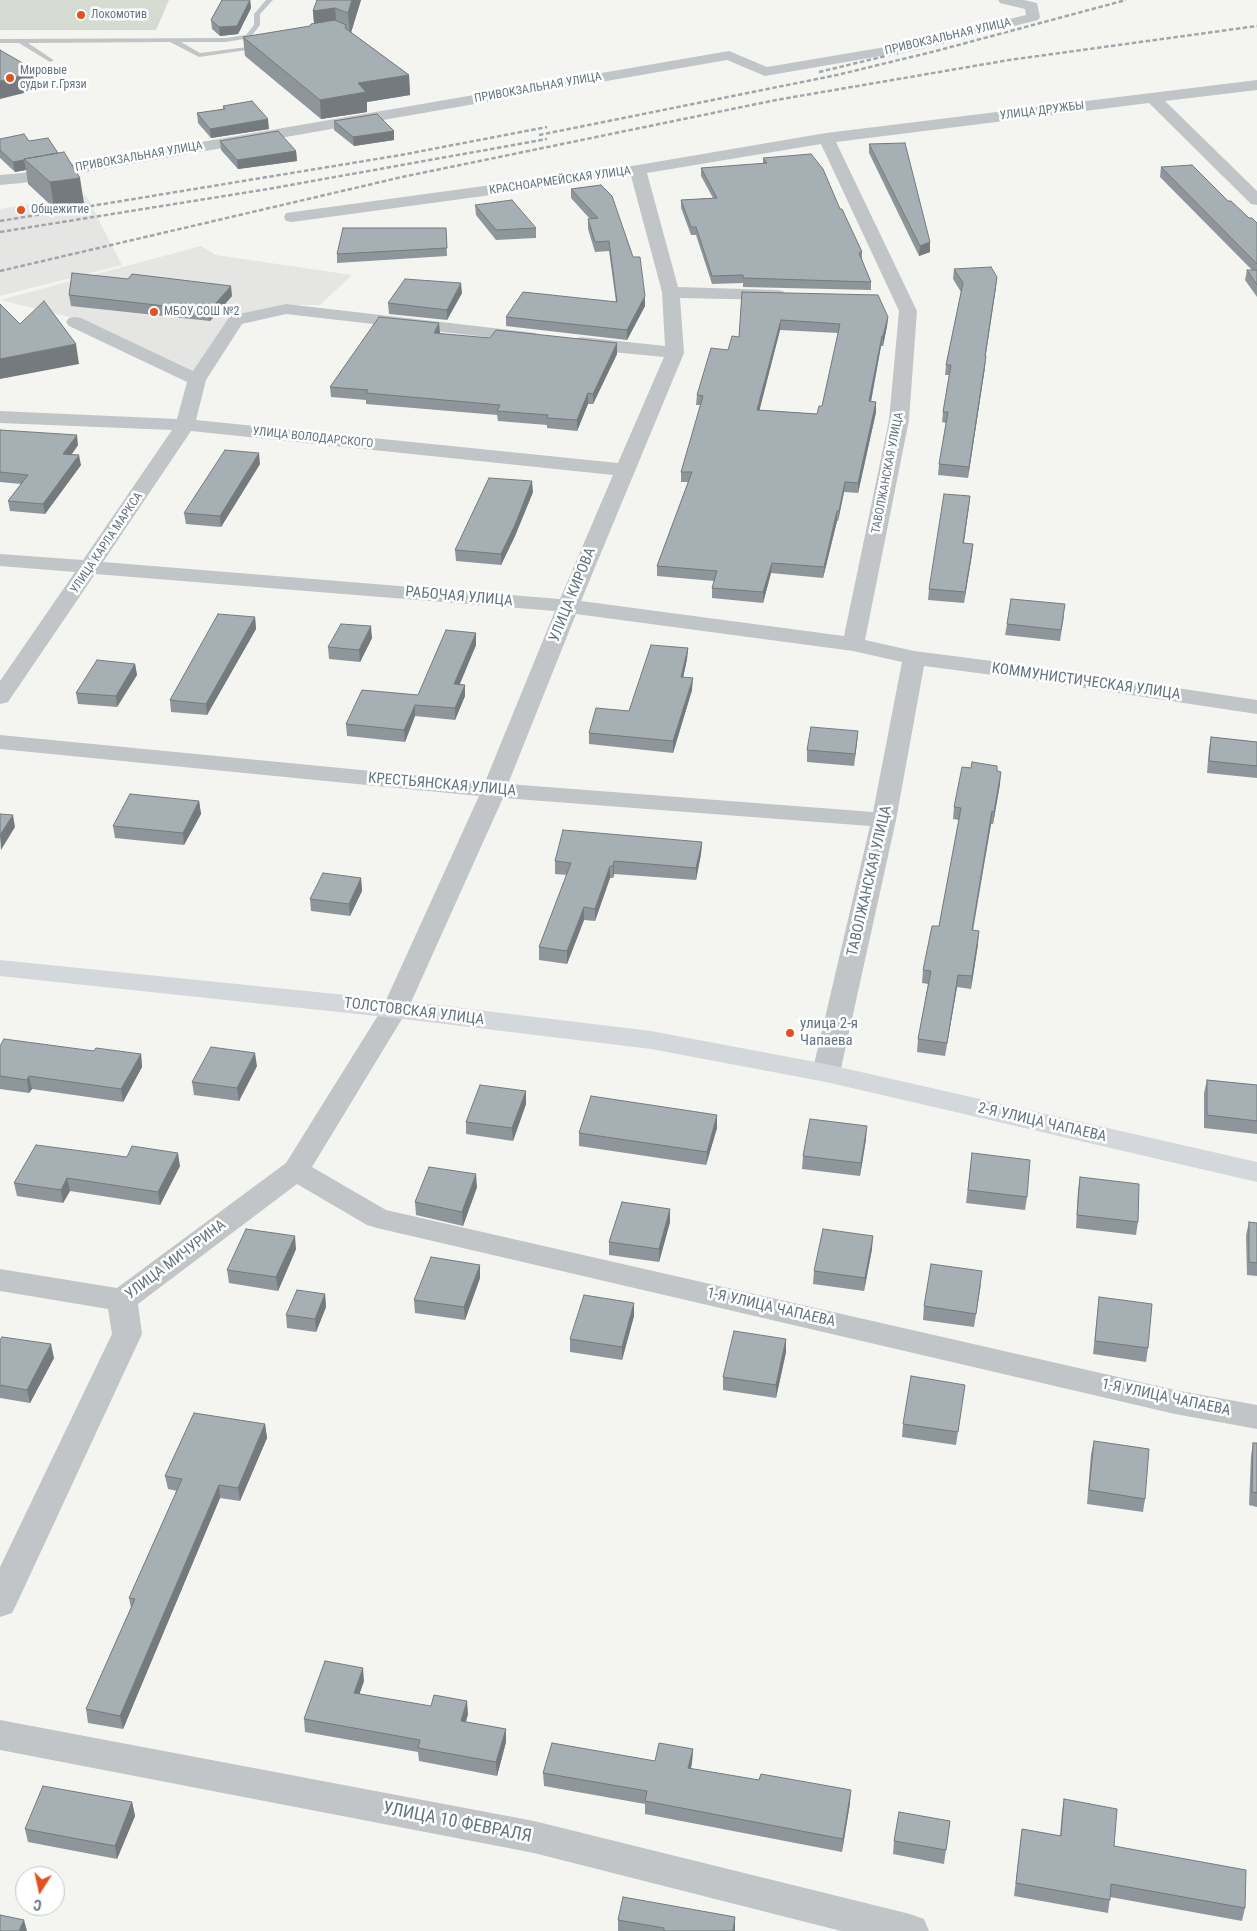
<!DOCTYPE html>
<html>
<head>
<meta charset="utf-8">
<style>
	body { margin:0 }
	#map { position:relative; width:1257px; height:1931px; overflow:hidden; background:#f4f5f0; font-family:"Roboto Condensed",sans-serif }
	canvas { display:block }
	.north { position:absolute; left:15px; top:1866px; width:50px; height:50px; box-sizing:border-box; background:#fff; border:1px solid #c1c7cd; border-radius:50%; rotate:190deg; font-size:14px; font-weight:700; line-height:20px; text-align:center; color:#637482 }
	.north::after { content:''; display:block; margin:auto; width:18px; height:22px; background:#e45121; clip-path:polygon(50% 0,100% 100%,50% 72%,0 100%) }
</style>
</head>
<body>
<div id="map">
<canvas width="1257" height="1931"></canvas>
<div class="north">С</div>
</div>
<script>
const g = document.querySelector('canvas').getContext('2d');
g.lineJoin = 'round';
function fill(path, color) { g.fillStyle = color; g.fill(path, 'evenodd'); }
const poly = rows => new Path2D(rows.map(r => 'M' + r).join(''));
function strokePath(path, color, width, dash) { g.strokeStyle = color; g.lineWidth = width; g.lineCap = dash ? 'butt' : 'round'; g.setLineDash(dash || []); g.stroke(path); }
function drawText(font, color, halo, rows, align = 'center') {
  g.font = font + ' "Roboto Condensed",sans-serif'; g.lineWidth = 5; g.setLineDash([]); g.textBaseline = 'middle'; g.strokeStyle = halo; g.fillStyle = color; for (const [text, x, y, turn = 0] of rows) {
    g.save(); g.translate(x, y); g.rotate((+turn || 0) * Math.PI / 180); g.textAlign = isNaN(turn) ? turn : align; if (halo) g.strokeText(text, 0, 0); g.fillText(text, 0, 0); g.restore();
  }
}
const built = poly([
	[86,195,122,265,0,296,0,209],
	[201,246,216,255,352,275,320,305,290,305,230,318,195,372,81,320,0,300]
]);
const green = poly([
	[0,0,169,0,156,30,0,30]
]);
const service = poly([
	[266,0,273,0,260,14,260,25,250,38,226,42,181,42,200,53,263,45,264,46,261,48,199,57,170,42,28,43,52,59,54,60,50,62,19,43,0,43,0,39,226,38,246,35,254,25,254,14,266,0]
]);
const minor = poly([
	[998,0,1024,0,1037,3,1040,17,1038,20,921,49,765,76,727,60,22,183,0,185,0,175,22,173,729,51,767,67,921,41,1026,15,1025,9,1000,3,998,0],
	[1257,80,1257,90,1165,101,1257,191,1257,205,1251,204,1149,103,836,142,917,311,909,420,865,640,914,651,1031,666,1257,700,1257,714,1031,680,924,666,896,820,840,1073,836,1079,826,1082,816,1079,812,1073,870,826,503,798,408,1009,312,1167,386,1210,1175,1390,1257,1405,1257,1429,1175,1414,377,1228,367,1225,297,1184,138,1304,142,1334,17,1603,12,1613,0,1617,0,1567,112,1334,108,1309,0,1291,0,1269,117,1288,286,1163,382,1009,479,796,0,749,0,735,485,782,555,611,95,574,8,702,0,704,0,681,75,572,0,566,0,554,83,560,172,430,0,423,0,411,177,419,187,382,69,326,66,322,69,318,75,317,81,318,193,371,230,316,286,304,536,333,539,337,536,341,530,342,286,314,242,324,206,380,196,420,618,463,664,357,581,349,575,347,572,343,575,339,581,337,665,346,662,292,631,176,292,222,286,221,284,217,286,213,638,165,826,133,1257,80],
	[821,144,899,311,889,420,844,636,581,601,684,353,680,298,777,300,783,299,786,295,783,291,777,290,678,287,647,173,821,144],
	[191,431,613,475,560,599,103,562,191,431],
	[576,614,853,651,902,662,873,812,508,784,576,614],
	[0,1720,534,1821,910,1914,924,1919,929,1931,841,1931,534,1853,0,1750,0,1720]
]);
const secondary = poly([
	[0,960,395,1000,651,1031,826,1064,1257,1162,1257,1182,826,1082,651,1049,395,1018,0,976,0,960]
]);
const rail = poly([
	[819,72,948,41],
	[539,135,837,75,936,51,1126,0],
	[0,221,401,155,547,127],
	[0,232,268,189,547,139],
	[0,271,402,177,776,100,1009,60,1257,26]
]);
const wall = poly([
	[222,0,250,0,251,8,238,34,220,36,212,29,211,20],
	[317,0,361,0,351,32,409,75,410,95,367,102,367,112,321,119,245,56,243,37,310,26,314,23,313,11],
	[223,106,269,129,211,138,198,123,197,113,223,109],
	[334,121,394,131,394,140,354,146,334,130],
	[0,139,84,203,54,208,28,184,26,170,15,172,0,158],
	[220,141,296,151,297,161,238,169,221,150],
	[869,144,930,242,930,252,919,256,869,153],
	[763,158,840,209,862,252,862,260,871,282,871,290,743,287,743,283,712,284,696,235,691,235,681,208,681,200,713,198,701,176,701,168,763,164],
	[1161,167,1228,201,1249,218,1257,223,1257,297,1245,280,1247,270,1252,270,1160,177],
	[601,185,645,306,627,340,506,326,506,317,616,302,609,251,595,252,588,229,588,219,590,219,571,198,571,189],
	[475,205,536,228,536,238,496,240,476,215],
	[446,228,447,256,337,263,337,254],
	[954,269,996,287,985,356,985,367,968,478,938,475,939,464,946,423,942,422,943,412,949,375,945,375,946,365,961,292,953,279],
	[742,292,888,317,887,326,883,346,881,346,871,402,876,402,876,412,858,493,844,492,838,521,837,521,823,578,771,573,763,603,712,598,712,588,714,581,657,576,657,566,688,482,681,482,681,472,701,405,696,405,697,395,728,350,739,337],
	[780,330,838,333,822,406,817,414,759,410],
	[462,293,447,320,389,314,388,303],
	[69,295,232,296,210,321,71,306],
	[440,334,490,338,617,343,617,354,593,404,588,404,577,431,547,428,547,425,498,421,497,415,366,404,366,400,331,397,330,387],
	[0,430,78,445,71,455,81,465,45,514,10,511,8,501,21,484,0,482],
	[260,464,221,527,186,524,184,513],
	[533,492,515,536,501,565,456,561,455,550],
	[970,496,964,543,973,544,964,603,928,600,929,589],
	[1064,616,1060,641,1005,635,1007,624],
	[255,617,256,629,207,715,171,712,170,700],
	[476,633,476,645,459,684,465,685,465,696,455,720,415,716,405,742,347,736,346,724,418,695],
	[372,638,360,662,329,659,328,647],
	[688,648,687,659,683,677,692,690,673,753,589,744,589,733,629,711],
	[135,664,137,675,117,707,78,704,76,693],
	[858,731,854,766,807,762,807,750],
	[1211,737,1257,742,1257,778,1207,773,1209,748],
	[997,771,1000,784,993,824,991,824,973,931,978,944,971,989,957,987,945,1056,917,1052,918,1039,928,984,922,983,923,970,939,926,959,820,953,819,954,807],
	[199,801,201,814,184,845,115,838,113,826],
	[702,842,701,854,696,880,614,874,613,878,610,878,595,921,584,920,567,964,539,960,539,947,567,875,555,874,555,861],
	[361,878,362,891,350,916,311,911,310,899],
	[0,1046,141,1054,142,1067,123,1102,32,1089,29,1093,0,1089],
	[257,1066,239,1101,194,1095,192,1082],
	[1207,1080,1257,1085,1257,1134,1204,1128,1204,1093],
	[526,1091,526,1104,513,1141,466,1134,466,1122],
	[717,1115,717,1128,706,1165,579,1146,579,1133],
	[866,1139,860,1176,802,1169,803,1156],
	[972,1153,1027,1197,1025,1210,966,1203],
	[180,1166,160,1205,70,1191,63,1203,17,1196,14,1183],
	[1080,1177,1138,1222,1136,1235,1076,1228,1078,1190],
	[477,1187,463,1226,416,1215,415,1202],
	[670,1209,670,1222,659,1262,609,1255,609,1242],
	[1249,1222,1257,1223,1257,1276,1247,1275,1246,1235],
	[296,1249,278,1291,229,1283,227,1270],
	[872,1249,864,1291,813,1284,814,1271],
	[480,1278,465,1320,415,1313,414,1300],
	[981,1284,974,1327,923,1320,924,1306],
	[325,1294,326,1307,316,1332,287,1328,286,1315],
	[1099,1297,1148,1348,1146,1362,1093,1354],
	[634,1316,622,1360,570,1352,570,1339],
	[0,1340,54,1358,30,1403,0,1398],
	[786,1352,776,1398,723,1390,723,1377],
	[963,1398,956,1445,902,1437,903,1424],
	[265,1424,267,1438,240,1501,220,1498,123,1729,88,1723,86,1709,131,1608,129,1598,177,1491,168,1489,165,1476],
	[1094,1441,1145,1499,1143,1512,1087,1504,1091,1454],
	[1253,1443,1257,1443,1257,1507,1249,1505,1251,1456],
	[364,1681,359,1694,468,1714,466,1722,506,1729,506,1742,497,1776,419,1761,418,1752,305,1732,304,1719],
	[693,1749,692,1762,691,1769,850,1803,842,1852,645,1814,645,1804,544,1786,543,1773,655,1761],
	[1064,1799,1114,1846,1245,1908,1242,1921,1110,1897,1108,1913,1014,1896,1022,1829,1060,1836,1062,1812],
	[132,1802,135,1816,117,1859,28,1842,25,1829],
	[950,1821,944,1864,893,1854,894,1841],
	[735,1917,735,1931,618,1931,618,1920]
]);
const shadedWall = poly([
	[250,0,251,8,238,34,220,36,219,27],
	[352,0,361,0,350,36,348,13],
	[335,8,337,31,315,34,313,11],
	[38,72,40,89,0,99,0,81],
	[409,75,410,95,367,102,367,112,321,119,320,100,358,83],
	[268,119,269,129,211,138,210,129],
	[394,131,394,140,354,146,353,137],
	[296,151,297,161,238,169,237,160],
	[24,160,26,170,15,172,13,162],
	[80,178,84,203,54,208,50,182],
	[930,242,930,252,919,256,920,246],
	[997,277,996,287,984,367,985,356],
	[461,283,462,293,447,320,447,310],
	[231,286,232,296,210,321,209,311],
	[645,296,645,306,627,340,627,330],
	[888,317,887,326,883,346,883,336],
	[781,320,780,330,757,420,757,410],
	[439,323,440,333,434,333],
	[882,336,881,346,869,411,869,401],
	[617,343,617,354,593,404,593,394],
	[76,344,79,364,0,379,0,359],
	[986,356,985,367,968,478,969,467],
	[588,393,588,404,577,431,577,420],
	[876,402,876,412,858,493,858,483],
	[77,435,78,445,65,464,63,454],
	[259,453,260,464,221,527,220,516],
	[79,455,81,465,45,514,43,504],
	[532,481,533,492,515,536,501,565,501,554],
	[845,482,844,492,838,521,839,511],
	[970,496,969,507,962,554,963,543],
	[837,511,837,521,823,578,824,567],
	[973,544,972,555,964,603,965,592],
	[772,563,771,573,763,603,763,592],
	[255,617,256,629,207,715,206,704],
	[371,626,372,638,360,662,359,650],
	[476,633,476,645,455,696,454,684],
	[688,648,687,659,681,688,681,677],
	[135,664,137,675,117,707,116,696],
	[693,678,692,690,673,753,673,741],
	[465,685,465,696,455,720,455,708],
	[415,705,415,716,405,742,404,730],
	[858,731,857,743,854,766,855,754],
	[1001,772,1000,784,993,824,994,812],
	[199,801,201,814,184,845,183,833],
	[992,811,991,824,970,943,972,930],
	[13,815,15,827,1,850,0,835],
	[702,842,701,854,696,880,696,868],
	[614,861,614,874,613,878,613,866],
	[610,866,610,878,595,921,595,909],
	[361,878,362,891,350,916,349,904],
	[584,907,584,920,567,964,567,951],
	[979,931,978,944,971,989,972,976],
	[958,975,957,987,945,1056,947,1043],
	[255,1053,257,1066,239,1101,237,1088],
	[141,1054,142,1067,123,1102,121,1089],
	[29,1076,32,1089,29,1093,27,1080],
	[526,1091,526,1104,513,1141,512,1128],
	[717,1115,717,1128,706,1165,707,1152],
	[867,1126,866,1139,860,1176,861,1163],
	[178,1153,180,1166,160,1205,158,1192],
	[476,1174,477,1187,463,1226,462,1212],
	[67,1178,70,1191,63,1203,61,1190],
	[670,1209,670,1222,659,1262,659,1249],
	[295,1236,296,1249,278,1291,276,1277],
	[873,1236,872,1249,864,1291,865,1278],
	[480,1265,480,1278,465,1320,464,1307],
	[325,1294,326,1307,316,1332,315,1319],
	[634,1303,634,1316,622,1360,622,1347],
	[786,1339,786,1352,776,1398,776,1385],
	[51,1344,54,1358,30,1403,27,1390],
	[265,1424,267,1438,240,1501,238,1488],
	[219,1485,220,1498,123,1729,120,1716],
	[363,1668,364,1681,355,1707,354,1693],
	[467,1701,468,1714,462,1734,461,1721],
	[506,1729,506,1742,497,1776,496,1762],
	[693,1749,692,1762,688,1782,688,1768],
	[851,1790,850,1803,842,1852,843,1839],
	[132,1802,135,1816,117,1859,115,1846],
	[735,1917,735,1931,733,1931],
	[24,1920,27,1931,19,1931]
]);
const building = poly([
	[222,0,250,0,237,26,219,27,211,20,222,0],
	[317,0,352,0,348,13,335,8,313,11,317,0],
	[335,20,346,25,345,28,409,75,358,83,366,92,320,100,243,37,310,26,311,24,335,20],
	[0,50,38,72,0,81,0,50],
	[252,101,268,119,210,129,197,113,225,109,223,106,252,101],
	[377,114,394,131,353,137,334,121,377,114],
	[278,131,296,151,237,160,220,141,278,131],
	[24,134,29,141,48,138,58,153,24,159,24,160,13,162,0,150,0,139,24,134],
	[905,143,930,242,920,246,869,144,905,143],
	[64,152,80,178,50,182,24,159,64,152],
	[811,154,823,169,840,209,842,209,862,252,859,253,871,282,743,278,743,275,712,276,696,227,691,227,681,200,717,198,701,168,767,163,763,158,811,154],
	[1192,165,1228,201,1231,201,1249,218,1252,218,1257,223,1257,264,1161,167,1192,165],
	[601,185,612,196,633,257,640,257,645,296,627,330,506,317,523,292,617,302,609,241,595,242,588,219,598,218,571,189,601,185],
	[512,200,536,228,496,230,475,205,512,200],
	[343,228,446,228,447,248,337,254,343,228],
	[991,267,997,277,985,356,986,356,969,467,939,464,948,412,943,412,951,365,946,365,963,283,954,269,991,267],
	[1247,270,1257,270,1257,285,1247,270],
	[72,273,128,279,132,274,231,286,209,311,69,295,72,273],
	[405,279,461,283,447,310,388,303,405,279],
	[742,292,878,295,888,317,883,336,882,336,869,401,876,402,858,483,845,482,839,511,837,511,824,567,772,563,763,592,712,588,717,571,657,566,692,472,681,472,703,396,697,395,711,348,728,350,732,336,739,337,742,292],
	[781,320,840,324,822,406,819,406,817,414,757,410,781,320],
	[44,301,76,344,0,359,0,304,20,324,44,301],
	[379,317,439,323,434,333,490,338,496,330,617,343,593,394,588,393,577,420,547,418,548,415,497,411,500,405,366,393,368,390,330,387,379,317],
	[0,430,77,435,63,454,79,455,43,504,8,501,28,475,0,472,0,430],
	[225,450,259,453,220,516,184,513,225,450],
	[489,478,532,481,515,525,501,554,455,550,489,478],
	[944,494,970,496,963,543,973,544,965,592,929,589,944,494],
	[1011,599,1065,604,1061,630,1007,624,1011,599],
	[218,614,255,617,206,704,170,700,218,614],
	[341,624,371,626,359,650,328,647,341,624],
	[446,630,476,633,454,684,465,685,455,708,415,705,404,730,346,724,362,690,418,695,446,630],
	[651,645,688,648,681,677,693,678,673,741,589,733,596,708,629,711,651,645],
	[97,660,135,664,116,696,76,693,97,660],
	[811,727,858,731,855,754,807,750,811,727],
	[1211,737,1257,742,1257,766,1209,761,1211,737],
	[972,762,997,766,997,771,1001,772,994,812,992,811,972,930,979,931,972,976,958,975,947,1043,918,1039,931,971,923,970,932,926,939,926,961,808,954,807,962,767,971,768,972,762],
	[130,794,199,801,183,833,113,826,130,794],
	[0,814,13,815,0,835,0,814],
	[563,830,702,842,696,868,614,861,613,866,610,866,595,909,584,907,567,951,539,947,571,863,555,861,563,830],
	[323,873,361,878,349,904,310,899,323,873],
	[4,1039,94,1051,96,1048,141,1054,121,1089,29,1076,27,1080,0,1076,0,1046,4,1039],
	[211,1047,255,1053,237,1088,192,1082,211,1047],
	[1207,1080,1257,1085,1257,1121,1207,1115,1207,1080],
	[480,1085,526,1091,512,1128,466,1122,480,1085],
	[591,1096,717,1115,707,1152,579,1133,591,1096],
	[810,1119,867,1126,861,1163,803,1156,810,1119],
	[36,1145,127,1157,132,1146,178,1153,158,1192,67,1178,61,1190,14,1183,36,1145],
	[972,1153,1030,1160,1027,1197,968,1190,972,1153],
	[429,1167,476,1174,462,1212,415,1202,429,1167],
	[1080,1177,1139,1184,1138,1222,1077,1215,1080,1177],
	[622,1202,670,1209,659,1249,609,1242,622,1202],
	[1249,1222,1257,1223,1257,1263,1249,1262,1249,1222],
	[246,1229,295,1236,276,1277,227,1270,246,1229],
	[823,1229,873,1236,865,1278,814,1271,823,1229],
	[431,1257,480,1265,464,1307,414,1300,431,1257],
	[931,1264,982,1271,976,1314,924,1306,931,1264],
	[297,1290,325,1294,315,1319,286,1315,297,1290],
	[584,1295,634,1303,622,1347,570,1339,584,1295],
	[1099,1297,1152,1304,1148,1348,1095,1341,1099,1297],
	[734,1331,786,1339,776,1385,723,1377,734,1331],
	[2,1337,51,1344,27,1390,0,1385,0,1340,2,1337],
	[911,1376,965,1385,958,1432,903,1424,911,1376],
	[194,1413,265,1424,238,1488,219,1485,120,1716,86,1709,135,1599,129,1598,182,1479,165,1476,194,1413],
	[1094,1441,1149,1449,1145,1499,1089,1490,1094,1441],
	[1253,1443,1257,1443,1257,1493,1252,1492,1253,1443],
	[325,1661,363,1668,354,1693,431,1706,434,1695,467,1701,461,1721,506,1729,496,1762,418,1748,420,1740,304,1719,325,1661],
	[552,1743,655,1761,659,1743,693,1749,688,1768,759,1780,761,1774,851,1790,843,1839,645,1801,647,1791,543,1773,552,1743],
	[43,1786,132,1802,115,1846,25,1829,43,1786],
	[1064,1799,1117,1809,1114,1846,1246,1870,1245,1908,1111,1884,1110,1900,1016,1883,1022,1829,1061,1836,1064,1799],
	[899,1812,950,1821,946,1850,894,1841,899,1812],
	[623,1897,735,1917,733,1931,664,1931,664,1928,618,1920,623,1897],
	[0,1915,24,1920,19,1931,0,1931,0,1915]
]);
const markers = [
	[81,15,5,"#e45121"],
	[10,78,5,"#e45121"],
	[21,210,5,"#e45121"],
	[154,312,5,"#e45121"],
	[790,1033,5,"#e45121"]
];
const farPoinames = [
	["Локомотив",91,15],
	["Мировые",20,71],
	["судьи г.Грязи",20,85],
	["Общежитие",31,210],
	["МБОУ СОШ №2",164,312]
];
const farStreetnames = [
	["ПРИВОКЗАЛЬНАЯ УЛИЦА",948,37,-13],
	["ПРИВОКЗАЛЬНАЯ УЛИЦА",538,88,-10],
	["УЛИЦА ДРУЖБЫ",1042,111,-7],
	["ПРИВОКЗАЛЬНАЯ УЛИЦА",139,157,-10],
	["КРАСНОАРМЕЙСКАЯ УЛИЦА",560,181,-8],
	["УЛИЦА ВОЛОДАРСКОГО",313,438,6],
	["ТАВОЛЖАНСКАЯ УЛИЦА",888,473,-79],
	["УЛИЦА КАРЛА МАРКСА",107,543,-56]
];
const streetNames = [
	["УЛИЦА КИРОВА",573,595,-68],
	["РАБОЧАЯ УЛИЦА",459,597,5],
	["КОММУНИСТИЧЕСКАЯ УЛИЦА",1086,682,8],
	["КРЕСТЬЯНСКАЯ УЛИЦА",442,785,5],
	["ТАВОЛЖАНСКАЯ УЛИЦА",870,881,-77],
	["ТОЛСТОВСКАЯ УЛИЦА",414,1012,7],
	["2-Я УЛИЦА ЧАПАЕВА",1042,1123,13],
	["УЛИЦА МИЧУРИНА",176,1260,-37],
	["1-Я УЛИЦА ЧАПАЕВА",771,1308,13],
	["1-Я УЛИЦА ЧАПАЕВА",1166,1398,12]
];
const poiNames = [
	["улица 2-я",800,1024],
	["Чапаева",800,1041]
];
const nearStreetnames = [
	["УЛИЦА 10 ФЕВРАЛЯ",457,1823,11]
];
fill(built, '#e5e6e4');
fill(green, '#d5dbd1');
fill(service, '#c1c5c8');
fill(minor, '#c1c5c8');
fill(secondary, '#d4d8dc');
strokePath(rail, '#a0a6ac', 2.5, [4.5, 2.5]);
fill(wall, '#8f969b');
fill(shadedWall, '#747a7e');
fill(building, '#a6afb4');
strokePath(building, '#747a7e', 1);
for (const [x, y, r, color] of markers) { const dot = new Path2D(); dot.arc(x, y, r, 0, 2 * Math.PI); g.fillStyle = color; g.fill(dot); strokePath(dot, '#fff', 2); }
drawText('12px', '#637482', '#fff', farPoinames, 'left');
drawText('12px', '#637482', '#fff', farStreetnames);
drawText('15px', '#637482', '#fff', streetNames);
drawText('15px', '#637482', '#fff', poiNames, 'left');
drawText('18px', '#637482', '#fff', nearStreetnames);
</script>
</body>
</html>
